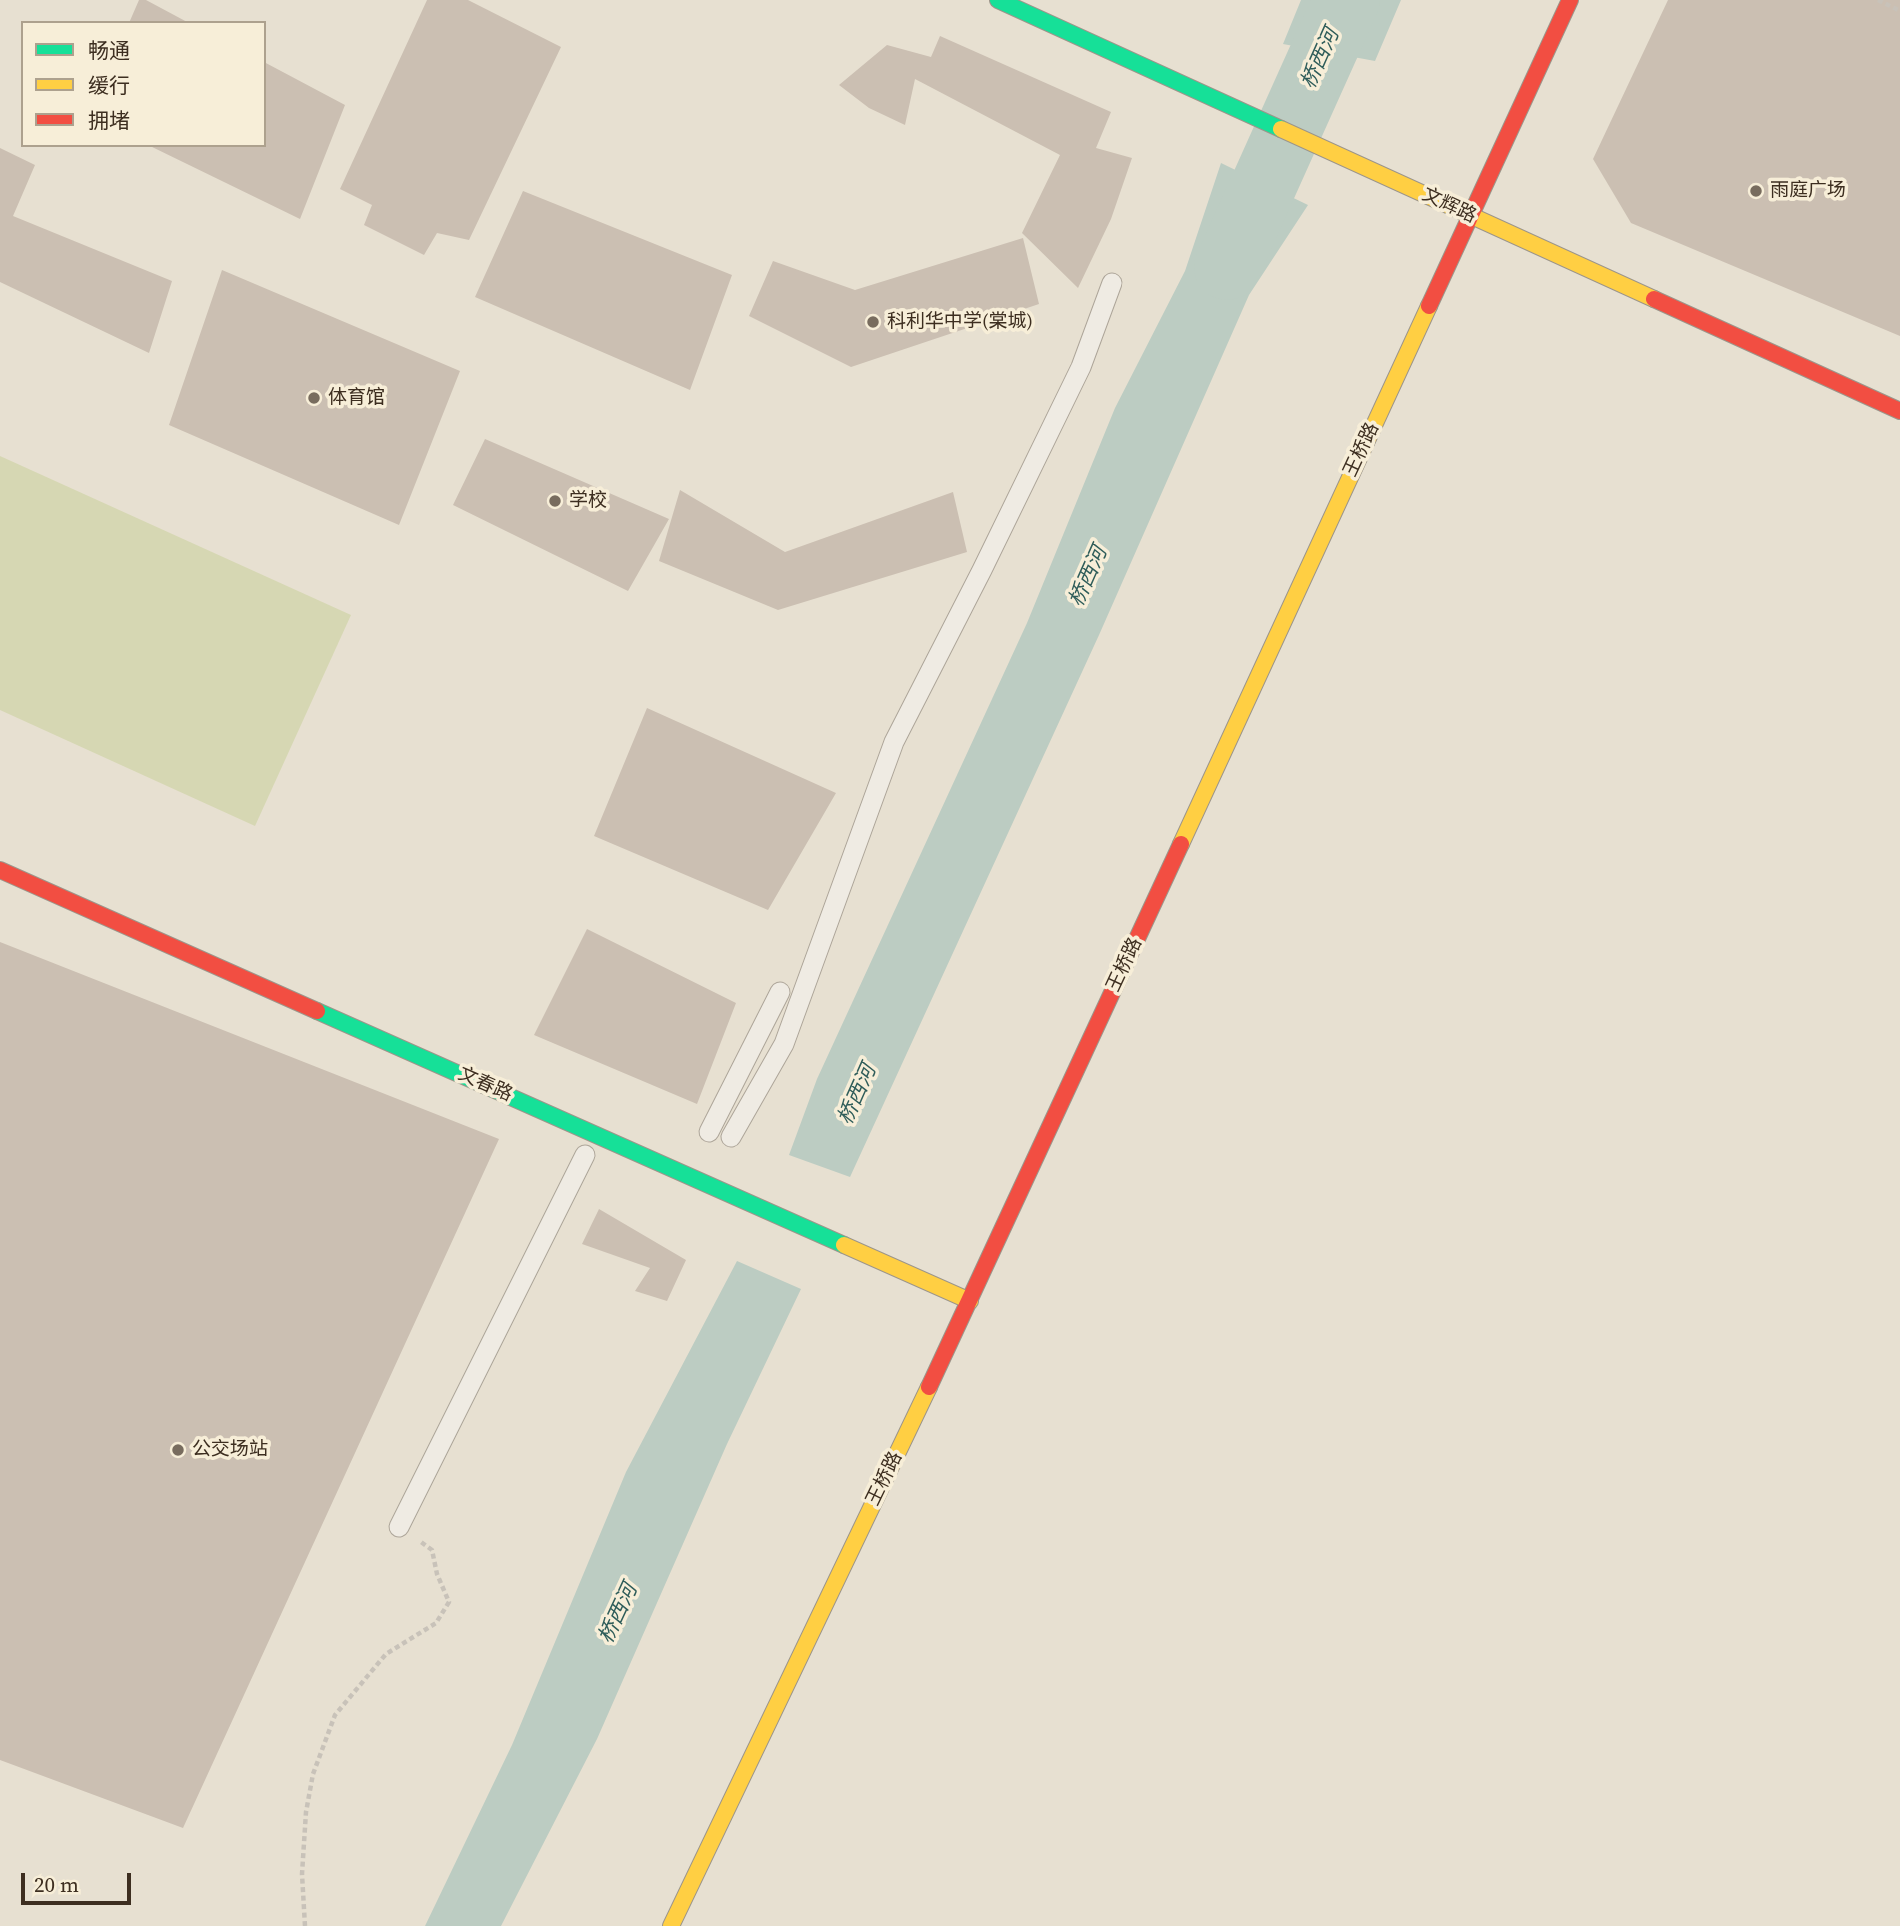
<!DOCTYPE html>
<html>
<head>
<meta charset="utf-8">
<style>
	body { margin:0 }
	#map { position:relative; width:1900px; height:1926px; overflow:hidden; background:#e7e0d1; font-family:"Source Serif 4","Noto Sans SC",serif }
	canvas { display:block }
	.legend { position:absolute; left:21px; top:21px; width:245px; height:126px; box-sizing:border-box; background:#f7eed8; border:2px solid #ada18e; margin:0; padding:9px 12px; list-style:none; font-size:21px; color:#3d2e20 }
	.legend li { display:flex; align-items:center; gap:14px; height:35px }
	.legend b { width:35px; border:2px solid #ada18e }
	.scale { position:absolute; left:21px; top:1873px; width:110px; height:32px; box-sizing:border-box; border:4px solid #3d2e20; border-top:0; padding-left:9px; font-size:21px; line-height:24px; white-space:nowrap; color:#3d2e20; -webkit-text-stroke:5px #f7eed8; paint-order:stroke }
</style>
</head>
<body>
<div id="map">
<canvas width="1900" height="1926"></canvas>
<ul class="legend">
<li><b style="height:9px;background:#16e098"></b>畅通</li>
<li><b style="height:9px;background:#ffcf43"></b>缓行</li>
<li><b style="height:9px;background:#f24e42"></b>拥堵</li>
</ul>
<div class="scale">20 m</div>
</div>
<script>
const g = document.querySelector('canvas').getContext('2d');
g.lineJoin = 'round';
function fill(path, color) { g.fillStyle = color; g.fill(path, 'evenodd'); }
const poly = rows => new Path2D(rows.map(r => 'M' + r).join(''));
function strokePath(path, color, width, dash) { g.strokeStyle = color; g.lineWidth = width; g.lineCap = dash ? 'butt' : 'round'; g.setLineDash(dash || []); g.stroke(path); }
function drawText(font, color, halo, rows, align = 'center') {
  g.font = font + ' "Source Serif 4","Noto Sans SC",serif'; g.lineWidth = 7; g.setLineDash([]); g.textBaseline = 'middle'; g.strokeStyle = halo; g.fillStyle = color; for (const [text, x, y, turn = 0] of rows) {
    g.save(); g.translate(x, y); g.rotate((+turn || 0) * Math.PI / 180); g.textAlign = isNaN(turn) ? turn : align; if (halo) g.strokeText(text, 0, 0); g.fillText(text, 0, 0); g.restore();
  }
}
const green = poly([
	[0,456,351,615,255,826,0,710]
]);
const water = poly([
	[1301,0,1401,0,1375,61,1283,44],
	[1221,163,1308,205,1249,295,1099,635,850,1177,789,1155,817,1079,1027,623,1115,408,1185,271],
	[737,1261,801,1289,727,1444,597,1739,501,1926,425,1926,512,1745,626,1472]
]);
const river = poly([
	[1227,267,1347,0]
]);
const building = poly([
	[139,0,146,0,189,23,129,23],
	[427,0,468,0,561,47,469,240,437,233,424,255,364,225,372,205,340,189],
	[1668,0,1900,0,1900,336,1631,223,1593,159],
	[940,36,1111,112,1096,148,1132,158,1111,219,1078,288,1022,233,1060,155,915,79,905,125,869,108,839,85,887,45,931,57],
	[264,62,345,105,300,219,148,145,264,145],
	[0,148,35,165,13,216,172,281,149,353,0,282],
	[523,191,732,275,690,390,475,297],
	[1023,238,1039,304,851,367,749,316,773,261,855,290],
	[222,270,460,371,399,525,169,425],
	[485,439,669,519,628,591,453,505],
	[680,490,785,552,953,492,967,552,778,610,659,561],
	[647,708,836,793,768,910,594,836],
	[587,929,736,1003,697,1104,534,1035],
	[0,942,499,1139,183,1828,0,1760],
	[599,1209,686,1260,667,1301,635,1291,650,1268,582,1244]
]);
const path = poly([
	[1878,0,1900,11],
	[305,1926,302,1874,306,1812,313,1774,335,1715,386,1654,436,1623,449,1602,437,1574,432,1550,421,1542]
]);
const lane = poly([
	[709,1132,780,992],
	[731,1137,784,1044,894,742,982,570,1081,367,1112,283],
	[399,1527,585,1155]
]);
const fast = poly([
	[998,0,1281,129],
	[317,1011,844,1245]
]);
const slow = poly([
	[1281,129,1654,299],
	[1181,844,1429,306],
	[844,1245,970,1301],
	[671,1926,929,1387]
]);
const jam = poly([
	[1654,299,1900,411],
	[1429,306,1570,0],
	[0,870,317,1011],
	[929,1387,1181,844]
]);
const markers = [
	[1756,191,7,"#786c5e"],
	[873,322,7,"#786c5e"],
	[314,398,7,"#786c5e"],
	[555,501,7,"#786c5e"],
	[178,1450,7,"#786c5e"]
];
const poiNames = [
	["雨庭广场",1770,191],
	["科利华中学(棠城)",887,322],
	["体育馆",328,398],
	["学校",569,501],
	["公交场站",192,1450]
];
const streetNames = [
	["文辉路",1449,206,25],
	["王桥路",1362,450,-65],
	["王桥路",1125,965,-65],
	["文春路",485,1085,24],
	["王桥路",885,1479,-64]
];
const waterNames = [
	["桥西河",1321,59,-66],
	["桥西河",1089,577,-66],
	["桥西河",858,1095,-66],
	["桥西河",619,1614,-65]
];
fill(green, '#d6d7b3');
fill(water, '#bcccc2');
strokePath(river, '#bcccc2', 66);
fill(building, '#cbbfb2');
strokePath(lane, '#ada599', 21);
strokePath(fast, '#9c958a', 18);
strokePath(slow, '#9c958a', 18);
strokePath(jam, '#9c958a', 18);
strokePath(path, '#c8c2b9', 4.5, [5, 3.5]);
strokePath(lane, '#efebe3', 19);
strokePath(fast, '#16e098', 16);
strokePath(slow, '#ffcf43', 16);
strokePath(jam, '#f24e42', 16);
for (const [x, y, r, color] of markers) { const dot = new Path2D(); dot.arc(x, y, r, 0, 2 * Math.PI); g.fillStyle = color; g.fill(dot); strokePath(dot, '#f7eed8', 2.5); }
drawText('19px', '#3d2e20', '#f7eed8', poiNames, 'left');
drawText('19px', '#3d2e20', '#f7eed8', streetNames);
drawText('italic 21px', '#2f5d5a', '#f7eed8', waterNames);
</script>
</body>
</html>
